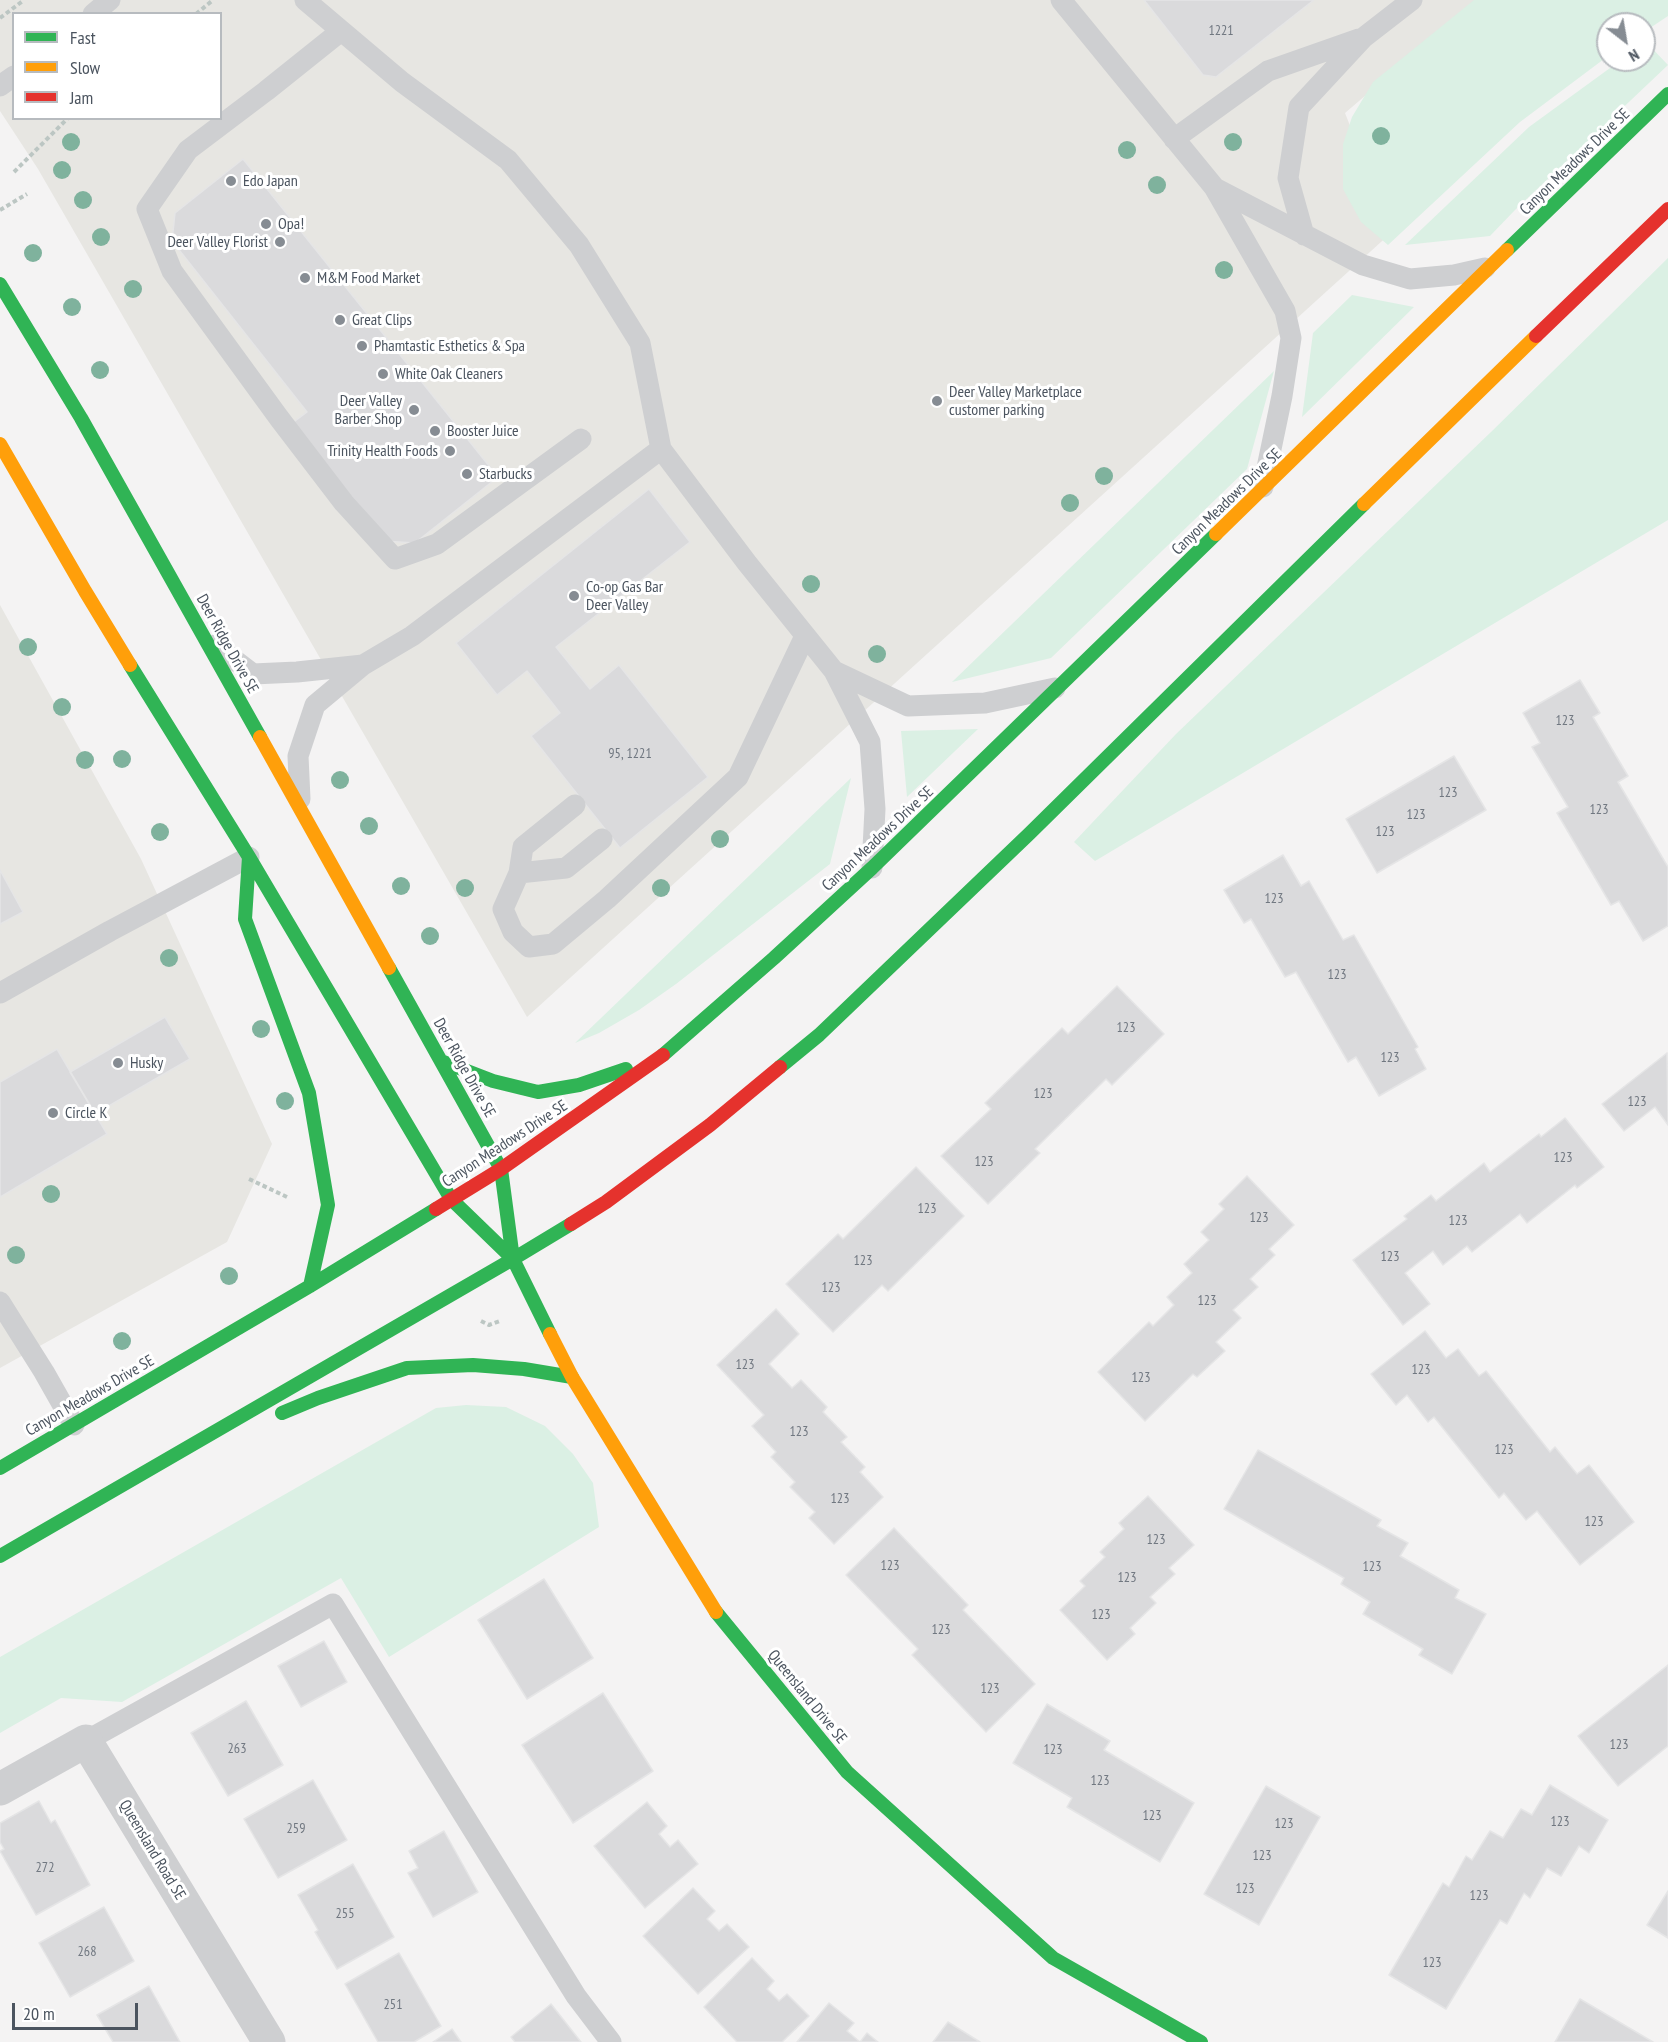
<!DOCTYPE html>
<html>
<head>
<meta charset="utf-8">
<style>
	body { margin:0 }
	#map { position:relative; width:1668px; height:2042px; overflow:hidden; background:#f4f3f3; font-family:"PT Sans Narrow",sans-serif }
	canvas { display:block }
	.legend { position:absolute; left:12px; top:12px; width:210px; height:108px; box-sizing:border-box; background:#fff; border:2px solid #b7bbbf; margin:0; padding:8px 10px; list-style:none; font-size:18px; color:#4b545f }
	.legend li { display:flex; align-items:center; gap:12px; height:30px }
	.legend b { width:30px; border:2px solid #b7bbbf }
	.north { position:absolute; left:1596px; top:12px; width:60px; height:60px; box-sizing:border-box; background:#fff; border:2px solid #b7bbbf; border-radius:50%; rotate:149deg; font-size:16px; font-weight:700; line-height:24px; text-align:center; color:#4b545f }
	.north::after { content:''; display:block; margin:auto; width:21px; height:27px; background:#868c93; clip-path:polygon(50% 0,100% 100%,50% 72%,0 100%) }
	.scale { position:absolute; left:12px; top:2003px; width:126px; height:27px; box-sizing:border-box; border:3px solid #4b545f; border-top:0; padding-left:8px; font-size:18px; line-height:21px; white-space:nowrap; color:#4b545f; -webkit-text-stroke:4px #fff; paint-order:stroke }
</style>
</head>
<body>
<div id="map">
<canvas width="1668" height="2042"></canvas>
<ul class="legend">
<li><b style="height:8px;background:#30b455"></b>Fast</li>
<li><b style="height:8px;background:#ff9f0a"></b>Slow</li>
<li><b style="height:8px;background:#e5322d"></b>Jam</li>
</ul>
<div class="north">N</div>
<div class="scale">20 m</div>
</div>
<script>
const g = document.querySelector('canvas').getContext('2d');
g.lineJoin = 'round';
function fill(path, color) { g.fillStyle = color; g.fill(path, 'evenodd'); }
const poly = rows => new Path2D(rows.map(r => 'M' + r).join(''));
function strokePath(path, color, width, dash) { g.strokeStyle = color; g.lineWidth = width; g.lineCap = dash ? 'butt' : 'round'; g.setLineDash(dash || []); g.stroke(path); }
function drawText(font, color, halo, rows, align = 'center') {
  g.font = font + ' "PT Sans Narrow",sans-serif'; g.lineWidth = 6; g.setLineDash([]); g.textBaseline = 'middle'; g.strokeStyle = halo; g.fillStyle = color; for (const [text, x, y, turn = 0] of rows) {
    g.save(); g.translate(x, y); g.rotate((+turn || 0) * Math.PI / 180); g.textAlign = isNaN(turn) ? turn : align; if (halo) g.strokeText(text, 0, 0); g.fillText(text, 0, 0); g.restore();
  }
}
const commercial = poly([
	[0,0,1477,0,1345,113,1392,232,527,1017,38,169,0,111],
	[14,14,220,14,220,118,14,118],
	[0,605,141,859,272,1144,227,1242,0,1368]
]);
const green = poly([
	[1474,0,1668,0,1668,16,1644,32,1644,24,1608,24,1608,56,1520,122,1388,245,1361,222,1343,189,1343,144,1352,117,1373,82],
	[1647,43,1668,65,1515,210,1490,236,1405,245,1529,127,1621,60,1644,60,1644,45],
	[1668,258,1668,520,1095,861,1074,842,1176,734,1491,432],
	[1352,295,1414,307,1302,417,1313,333],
	[1274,371,1247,469,1051,658,952,682],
	[978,729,907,797,901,731],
	[851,778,830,864,676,984,639,1010,599,1033,575,1043],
	[466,1405,506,1407,545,1426,573,1454,593,1483,599,1527,389,1657,341,1578,122,1702,61,1698,0,1733,0,1657,436,1408]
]);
const building = poly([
	[1144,0,1314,0,1216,77,1203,75,1144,0],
	[243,159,498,477,415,543,383,541,291,424,307,412,172,241,175,213,243,159],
	[649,489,690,542,556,647,590,689,619,665,708,777,620,848,531,736,560,713,527,671,497,695,456,643,649,489],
	[1580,680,1600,713,1593,717,1628,776,1618,782,1668,867,1668,926,1643,941,1619,901,1611,905,1557,813,1568,807,1532,747,1540,743,1523,713,1580,680],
	[1454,756,1486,810,1377,873,1346,819,1454,756],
	[1283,855,1301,886,1309,881,1343,940,1354,935,1418,1047,1415,1049,1426,1069,1379,1096,1356,1057,1348,1062,1296,972,1285,977,1251,919,1244,923,1224,890,1283,855],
	[0,870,23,912,0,924,0,870],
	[1117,986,1164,1034,1112,1085,1106,1079,1035,1149,1040,1153,988,1204,941,1156,991,1109,985,1103,1062,1028,1068,1034,1117,986],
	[165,1017,190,1059,95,1114,70,1072,165,1017],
	[57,1049,107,1134,0,1197,0,1082,57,1049],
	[1667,1053,1668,1125,1655,1107,1624,1131,1602,1104,1667,1053],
	[1565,1118,1604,1167,1577,1188,1575,1185,1527,1223,1520,1214,1472,1252,1467,1246,1443,1265,1433,1251,1405,1273,1430,1304,1403,1325,1353,1260,1407,1219,1404,1216,1431,1195,1436,1201,1484,1163,1490,1172,1539,1134,1541,1137,1565,1118],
	[916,1167,964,1216,888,1291,882,1285,833,1332,786,1284,838,1234,843,1239,916,1167],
	[1247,1176,1294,1225,1269,1249,1275,1255,1250,1279,1258,1287,1233,1310,1241,1318,1216,1342,1225,1351,1197,1377,1193,1374,1145,1421,1098,1372,1149,1322,1153,1326,1174,1305,1167,1297,1192,1273,1184,1264,1209,1240,1201,1232,1224,1209,1219,1204,1247,1176],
	[776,1309,799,1334,769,1364,792,1388,801,1380,827,1407,823,1412,847,1437,841,1442,865,1467,860,1472,883,1497,834,1544,809,1518,815,1512,790,1487,795,1482,771,1457,776,1452,752,1426,764,1415,717,1365,776,1309],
	[1425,1331,1446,1358,1458,1349,1479,1376,1486,1371,1550,1452,1555,1447,1577,1474,1589,1465,1634,1522,1580,1565,1537,1511,1526,1520,1504,1493,1499,1498,1434,1417,1428,1422,1407,1395,1396,1405,1371,1374,1425,1331],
	[1258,1450,1381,1520,1377,1526,1408,1543,1400,1556,1459,1590,1455,1598,1486,1614,1452,1674,1419,1655,1423,1649,1363,1614,1370,1602,1341,1584,1344,1578,1224,1509,1258,1450],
	[1148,1496,1194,1545,1169,1568,1175,1574,1150,1597,1156,1603,1130,1628,1135,1634,1107,1660,1060,1610,1085,1586,1080,1581,1105,1557,1100,1552,1124,1529,1119,1523,1148,1496],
	[894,1528,968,1605,963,1610,1035,1684,986,1732,912,1655,918,1649,846,1575,894,1528],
	[544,1579,593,1658,527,1699,478,1620,544,1579],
	[324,1641,347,1682,301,1707,278,1666,324,1641],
	[1668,1665,1668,1746,1618,1786,1578,1736,1668,1665],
	[603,1693,653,1771,573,1823,522,1745,603,1693],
	[246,1701,283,1765,228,1796,191,1733,246,1701],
	[1047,1704,1110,1741,1104,1750,1194,1803,1160,1862,1067,1807,1072,1798,1013,1763,1047,1704],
	[313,1780,347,1840,278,1878,244,1819,313,1780],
	[1550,1785,1608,1820,1589,1853,1579,1846,1561,1876,1547,1868,1530,1898,1524,1893,1507,1924,1500,1920,1446,2009,1389,1975,1443,1883,1449,1887,1466,1856,1472,1860,1490,1831,1503,1838,1521,1809,1532,1815,1550,1785],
	[1266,1786,1320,1817,1259,1925,1204,1894,1266,1786],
	[39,1801,51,1823,55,1820,90,1885,36,1915,0,1851,4,1849,0,1842,0,1823,39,1801],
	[647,1802,667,1826,659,1834,670,1847,678,1840,698,1864,645,1908,594,1846,647,1802],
	[444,1831,478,1892,433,1917,408,1873,418,1868,409,1851,444,1831],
	[353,1864,394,1937,337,1969,315,1932,318,1930,298,1895,353,1864],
	[693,1888,715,1911,707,1919,719,1931,727,1924,749,1947,698,1994,643,1936,693,1888],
	[1668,1891,1668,1938,1647,1925,1668,1891],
	[104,1907,134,1961,70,1997,39,1943,104,1907],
	[399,1953,441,2026,414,2042,378,2042,345,1984,399,1953],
	[752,1958,774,1981,767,1989,779,2001,787,1994,809,2016,782,2042,737,2042,704,2007,752,1958],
	[149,1986,180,2042,113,2042,97,2015,149,1986],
	[1580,1999,1653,2042,1555,2042,1580,1999],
	[829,2003,854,2023,847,2031,860,2042,867,2033,878,2042,797,2042,829,2003],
	[551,2004,581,2042,515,2042,511,2037,551,2004],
	[948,2022,980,2042,933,2042,948,2022],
	[452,2029,461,2042,433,2042,452,2029]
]);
const path = poly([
	[196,14,213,0],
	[0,18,24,0],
	[14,172,68,118],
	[0,210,27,194],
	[249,1179,287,1197],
	[481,1321,489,1325,500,1321]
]);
const lane = poly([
	[305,0,402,82,508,160,579,245,640,343,661,449,747,563,834,671,870,742,875,809,872,868],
	[1061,0,1214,187,1285,311,1291,338,1282,396,1263,487],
	[93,14,110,0],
	[341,31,266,91,188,150,147,209,172,271,279,418,344,503,395,559,437,544,581,439],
	[0,86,14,76],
	[1174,139,1268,71,1359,39],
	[1215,188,1363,265,1410,279,1454,275,1485,268],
	[1304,235,1288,178,1299,107,1363,38,1412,0],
	[215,645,253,674,297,672,363,665],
	[834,671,908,706,985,703,1055,688],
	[300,799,298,756,315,705,363,665,412,636,661,449],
	[575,805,523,847,519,873,503,909,513,932,529,947,553,944,607,899,738,777,805,636],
	[519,873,566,868,602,839],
	[0,993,110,931,249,857],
	[0,1302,44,1372,74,1425],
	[86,1741,333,1604,576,1996,611,2042]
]);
const street = poly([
	[0,1789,86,1741,269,2042]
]);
const fast = poly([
	[1507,250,1668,94],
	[0,284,81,418,260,737],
	[130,665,249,857,451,1199,513,1259,550,1334],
	[249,857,245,919,309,1093,328,1205,310,1286],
	[389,968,501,1169,513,1259],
	[663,1055,774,958,872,868,1216,534],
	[441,1061,493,1081,538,1092,579,1085,626,1069],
	[780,1067,819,1035,1029,834,1364,504],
	[282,1413,318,1398,407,1368,473,1365,524,1369,572,1377],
	[0,1468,310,1286,436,1209],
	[0,1556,513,1259,571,1224],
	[716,1612,847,1772,1053,1958,1201,2042]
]);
const slow = poly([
	[0,444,85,591,130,665],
	[1364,504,1536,336],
	[1216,534,1507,250],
	[260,737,389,968],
	[550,1334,572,1377,716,1612]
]);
const jam = poly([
	[1536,336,1668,209],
	[436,1209,501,1169,663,1055],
	[571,1224,606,1202,710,1125,780,1067]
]);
const trees = [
	[1381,136],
	[71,142],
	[1233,142],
	[1127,150],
	[62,170],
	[1157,185],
	[83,200],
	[101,237],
	[33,253],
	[1224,270],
	[133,289],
	[72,307],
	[100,370],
	[1104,476],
	[1070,503],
	[811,584],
	[28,647],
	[877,654],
	[62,707],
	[122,759],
	[85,760],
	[340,780],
	[369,826],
	[160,832],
	[720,839],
	[401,886],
	[465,888],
	[661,888],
	[430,936],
	[169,958],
	[261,1029],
	[285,1101],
	[51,1194],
	[16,1255],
	[229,1276],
	[122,1341]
];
const markers = [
	[231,181,6,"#868c93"],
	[266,224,6,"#868c93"],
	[280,242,6,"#868c93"],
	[305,278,6,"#868c93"],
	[340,320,6,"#868c93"],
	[362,346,6,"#868c93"],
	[383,374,6,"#868c93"],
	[937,401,6,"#868c93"],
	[414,410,6,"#868c93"],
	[435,431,6,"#868c93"],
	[450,451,6,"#868c93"],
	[467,474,6,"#868c93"],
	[574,596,6,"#868c93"],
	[118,1063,6,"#868c93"],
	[53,1113,6,"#868c93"]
];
const numberNames = [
	["1221",1221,31],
	["123",1565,721],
	["95, 1221",630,754],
	["123",1448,793],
	["123",1599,810],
	["123",1416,815],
	["123",1385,832],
	["123",1274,899],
	["123",1337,975],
	["123",1126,1028],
	["123",1390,1058],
	["123",1043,1094],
	["123",1637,1102],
	["123",1563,1158],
	["123",984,1162],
	["123",927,1209],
	["123",1259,1218],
	["123",1458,1221],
	["123",1390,1257],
	["123",863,1261],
	["123",831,1288],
	["123",1207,1301],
	["123",745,1365],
	["123",1421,1370],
	["123",1141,1378],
	["123",799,1432],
	["123",1504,1450],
	["123",840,1499],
	["123",1594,1522],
	["123",1156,1540],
	["123",890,1566],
	["123",1372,1567],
	["123",1127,1578],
	["123",1101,1615],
	["123",941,1630],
	["123",990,1689],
	["123",1619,1745],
	["263",237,1749],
	["123",1053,1750],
	["123",1100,1781],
	["123",1152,1816],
	["123",1560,1822],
	["123",1284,1824],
	["259",296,1829],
	["123",1262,1856],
	["272",45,1868],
	["123",1245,1889],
	["123",1479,1896],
	["255",345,1914],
	["268",87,1952],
	["123",1432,1963],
	["251",393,2005]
];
const streetNames = [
	["Canyon Meadows Drive SE",1575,162,-44],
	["Canyon Meadows Drive SE",1227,502,-44],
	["Deer Ridge Drive SE",227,644,61],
	["Canyon Meadows Drive SE",878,839,-43],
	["Deer Ridge Drive SE",464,1068,61],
	["Canyon Meadows Drive SE",505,1144,-33],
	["Canyon Meadows Drive SE",90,1396,-30],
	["Queensland Drive SE",807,1697,51],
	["Queensland Road SE",152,1850,59]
];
const poiNames = [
	["Edo Japan",243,181],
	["Opa!",278,224],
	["Deer Valley Florist",268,242,"right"],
	["M&M Food Market",317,278],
	["Great Clips",352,320],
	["Phamtastic Esthetics & Spa",374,346],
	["White Oak Cleaners",395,374],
	["Deer Valley Marketplace",949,392],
	["customer parking",949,410],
	["Deer Valley",402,401,"right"],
	["Barber Shop",402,419,"right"],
	["Booster Juice",447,431],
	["Trinity Health Foods",438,451,"right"],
	["Starbucks",479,474],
	["Co-op Gas Bar",586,587],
	["Deer Valley",586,605],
	["Husky",130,1063],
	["Circle K",65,1113]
];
fill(commercial, '#e7e6e2');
fill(green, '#dbf0e4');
fill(building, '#dadadc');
strokePath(building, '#e5e5e6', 1.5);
strokePath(path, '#bcc6c3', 4, [4.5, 3]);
strokePath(lane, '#cecfd1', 21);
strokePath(street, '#cecfd1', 33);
strokePath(fast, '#30b455', 14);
strokePath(slow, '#ff9f0a', 14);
strokePath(jam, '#e5322d', 14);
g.fillStyle = '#7fb29d';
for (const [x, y] of trees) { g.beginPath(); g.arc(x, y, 9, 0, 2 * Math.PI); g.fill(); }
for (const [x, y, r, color] of markers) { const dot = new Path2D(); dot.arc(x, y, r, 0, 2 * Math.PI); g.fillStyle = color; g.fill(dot); strokePath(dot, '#fff', 2); }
drawText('14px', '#707780', null, numberNames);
drawText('16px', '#4b545f', '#fff', streetNames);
drawText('16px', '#4b545f', '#fff', poiNames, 'left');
</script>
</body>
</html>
